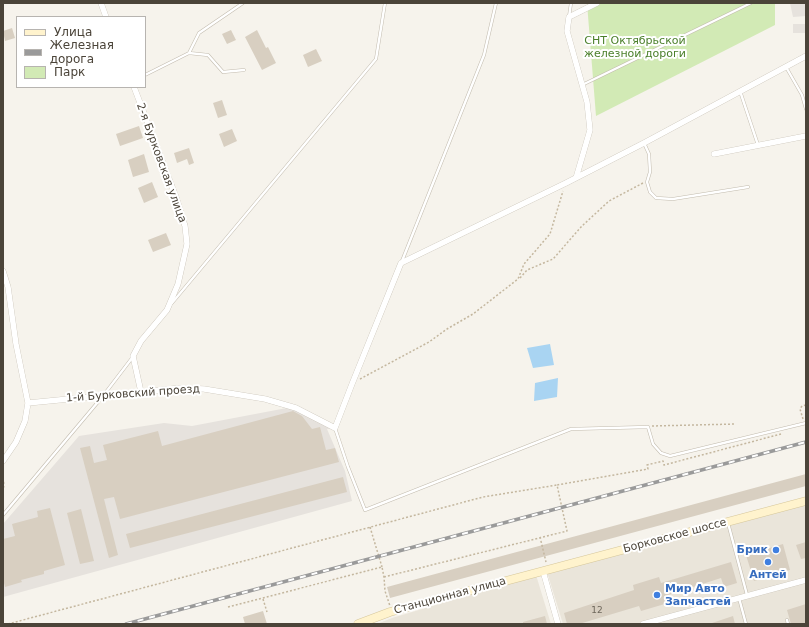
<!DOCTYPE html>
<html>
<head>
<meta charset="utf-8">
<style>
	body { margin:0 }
	#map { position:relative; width:809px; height:627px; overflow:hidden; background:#f6f3ec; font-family:"DejaVu Sans",sans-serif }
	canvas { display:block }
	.frame { position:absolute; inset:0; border:4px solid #4b4439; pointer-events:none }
	.legend { position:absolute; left:16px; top:16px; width:130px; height:72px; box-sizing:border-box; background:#fff; border:1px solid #b7b4b0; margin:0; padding:5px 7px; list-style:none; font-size:12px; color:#4b4439 }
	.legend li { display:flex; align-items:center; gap:8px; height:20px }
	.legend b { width:20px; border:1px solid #b7b4b0 }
</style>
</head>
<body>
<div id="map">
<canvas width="809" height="627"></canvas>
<div class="frame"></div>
<ul class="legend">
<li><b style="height:5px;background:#fff3cd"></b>Улица</li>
<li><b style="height:5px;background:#9a9a9a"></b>Железная дорога</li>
<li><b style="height:11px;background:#d2eab5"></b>Парк</li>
</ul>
</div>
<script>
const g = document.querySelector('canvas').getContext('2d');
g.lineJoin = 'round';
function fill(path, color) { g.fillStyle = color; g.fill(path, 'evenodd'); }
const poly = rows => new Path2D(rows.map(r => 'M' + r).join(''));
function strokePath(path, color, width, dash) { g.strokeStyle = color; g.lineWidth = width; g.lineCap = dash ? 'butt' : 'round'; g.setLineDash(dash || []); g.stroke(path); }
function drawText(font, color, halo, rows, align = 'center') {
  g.font = font + ' "DejaVu Sans",sans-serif'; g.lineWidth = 4; g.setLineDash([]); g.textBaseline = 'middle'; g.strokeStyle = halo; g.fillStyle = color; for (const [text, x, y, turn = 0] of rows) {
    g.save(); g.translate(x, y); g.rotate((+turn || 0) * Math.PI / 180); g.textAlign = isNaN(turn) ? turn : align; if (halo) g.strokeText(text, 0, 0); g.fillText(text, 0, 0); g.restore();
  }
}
const residential = poly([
	[806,503,806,624,563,624,547,572],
	[536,575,551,624,377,624,392,618]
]);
const industrial = poly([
	[790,3,806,3,806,16,793,17],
	[793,24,806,24,806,33,793,33],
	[292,407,335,428,327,429,345,471,352,501,3,597,3,524,79,436,164,423,192,426]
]);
const green = poly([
	[587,3,775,3,775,25,596,116]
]);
const water = poly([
	[550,344,554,365,533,368,527,348],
	[558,378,557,397,534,401,535,383]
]);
const building = poly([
	[12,28,15,38,5,41,3,31],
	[231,30,236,40,227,44,222,34],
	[257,30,266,48,268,47,276,63,262,70,245,37],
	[316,49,322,61,308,67,303,55],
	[222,100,227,115,218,118,213,103],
	[139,126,143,138,120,146,116,134],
	[232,129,237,141,224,147,219,134],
	[189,148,194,163,189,165,187,159,177,163,174,153],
	[144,154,149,172,133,177,128,160],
	[152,182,158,197,144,203,138,188],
	[166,233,171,245,153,252,148,240],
	[293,411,302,416,312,429,320,427,326,450,335,448,339,462,120,519,114,497,104,499,118,555,109,558,80,448,90,446,94,463,107,460,103,445,158,431,162,446],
	[806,474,806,486,390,598,387,587],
	[343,477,347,492,130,548,126,534],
	[50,508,65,565,44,571,44,574,21,580,22,582,5,587,3,579,3,539,15,536,12,524,38,517,37,511],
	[81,509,94,561,80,564,67,513],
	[806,542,806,558,801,559,796,545],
	[783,544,790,570,754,581,746,555],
	[731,562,737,583,724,587,721,578,665,596,668,603,641,611,639,606,579,624,567,624,564,613,634,590,633,585,659,577,661,583],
	[806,604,806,624,791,624,787,610],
	[263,611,267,624,245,624,243,617],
	[545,616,547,624,523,624,523,622],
	[733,616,735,624,713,624,712,623]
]);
const path = poly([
	[520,278,527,270,553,259,582,226,609,201,643,183],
	[360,379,429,342,447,329,473,314,518,279,524,264,550,234,563,191],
	[803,419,800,409,802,406,806,405],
	[652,426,736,424],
	[3,478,4,485,3,490],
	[370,527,382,567],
	[540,537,546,562],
	[384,577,567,531,557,485,648,469,647,465,663,461,664,465,781,434],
	[263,599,267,612],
	[228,607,382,567,384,577,385,591,390,606],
	[8,624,483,497,557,485]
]);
const service = poly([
	[569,17,571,3],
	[189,53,208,55,223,72,244,70],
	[786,67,802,95,806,109],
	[145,75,189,53,199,33,243,3],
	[582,85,751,3],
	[740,91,758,145],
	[644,143,649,154,650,172,647,182,650,192,656,198,673,199,748,187],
	[402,261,484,55,496,3],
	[172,303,376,59,385,3],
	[335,428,348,467,365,510,571,429,648,427,653,444,661,453,670,456,806,423],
	[3,515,103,396,132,358],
	[728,523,747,595],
	[739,598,746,624],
	[787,620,788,624]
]);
const minor = poly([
	[101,3,106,17],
	[134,87,176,197,185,226,187,244,178,284,167,310,141,341,133,356,141,392],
	[714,154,806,136],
	[576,178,590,130,587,102,567,31,569,17,597,3],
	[3,271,8,287,16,344,28,403,25,421,16,442,3,461],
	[28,403,181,388,204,389,265,399,296,408,335,428,352,384,401,263,566,183,644,143,806,56],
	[543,571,558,624],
	[643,624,806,580]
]);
const secondary = poly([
	[358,624,390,612,408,607,806,501]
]);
const rail = poly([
	[126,624,806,442]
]);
const markers = [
	[776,550,4,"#3f7fe0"],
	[768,562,4,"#3f7fe0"],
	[657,595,4,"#3f7fe0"]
];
const numberNames = [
	["12",597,611]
];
const parkNames = [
	["СНТ Октябрьской",635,41],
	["железной дороги",635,54]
];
const streetNames = [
	["2-я Бурковская улица",161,163,70],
	["1-й Бурковский проезд",133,394,-4],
	["Борковское шоссе",675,536,-15],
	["Станционная улица",450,596,-15]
];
const shopNames = [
	["Брик",768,550],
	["Антей",768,575,"center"],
	["Мир Авто",665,589,"left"],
	["Запчастей",665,602,"left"]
];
fill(residential, '#eae5da');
fill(industrial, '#e6e2dd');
fill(green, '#d2eab5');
fill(water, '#a9d4f2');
fill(building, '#d8cfc1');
strokePath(service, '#c2bbae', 3.5);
strokePath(minor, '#c2bbae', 6);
strokePath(secondary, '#d6c79b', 9);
strokePath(path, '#c4b79f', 1.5, [2, 2]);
strokePath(service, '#fff', 2.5);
strokePath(minor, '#fff', 5.5);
strokePath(secondary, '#fff3cd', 8);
strokePath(rail, '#9a9a9a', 3.5);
strokePath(rail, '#fff', 2, [6]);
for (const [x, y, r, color] of markers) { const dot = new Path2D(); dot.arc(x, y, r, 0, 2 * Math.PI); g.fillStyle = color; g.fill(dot); strokePath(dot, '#fff', 1.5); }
drawText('9px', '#6e675b', null, numberNames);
drawText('11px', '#4a7f2a', '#fff', parkNames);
drawText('11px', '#4b4439', '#fff', streetNames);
drawText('bold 11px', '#366cbe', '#fff', shopNames, 'right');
</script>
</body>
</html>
